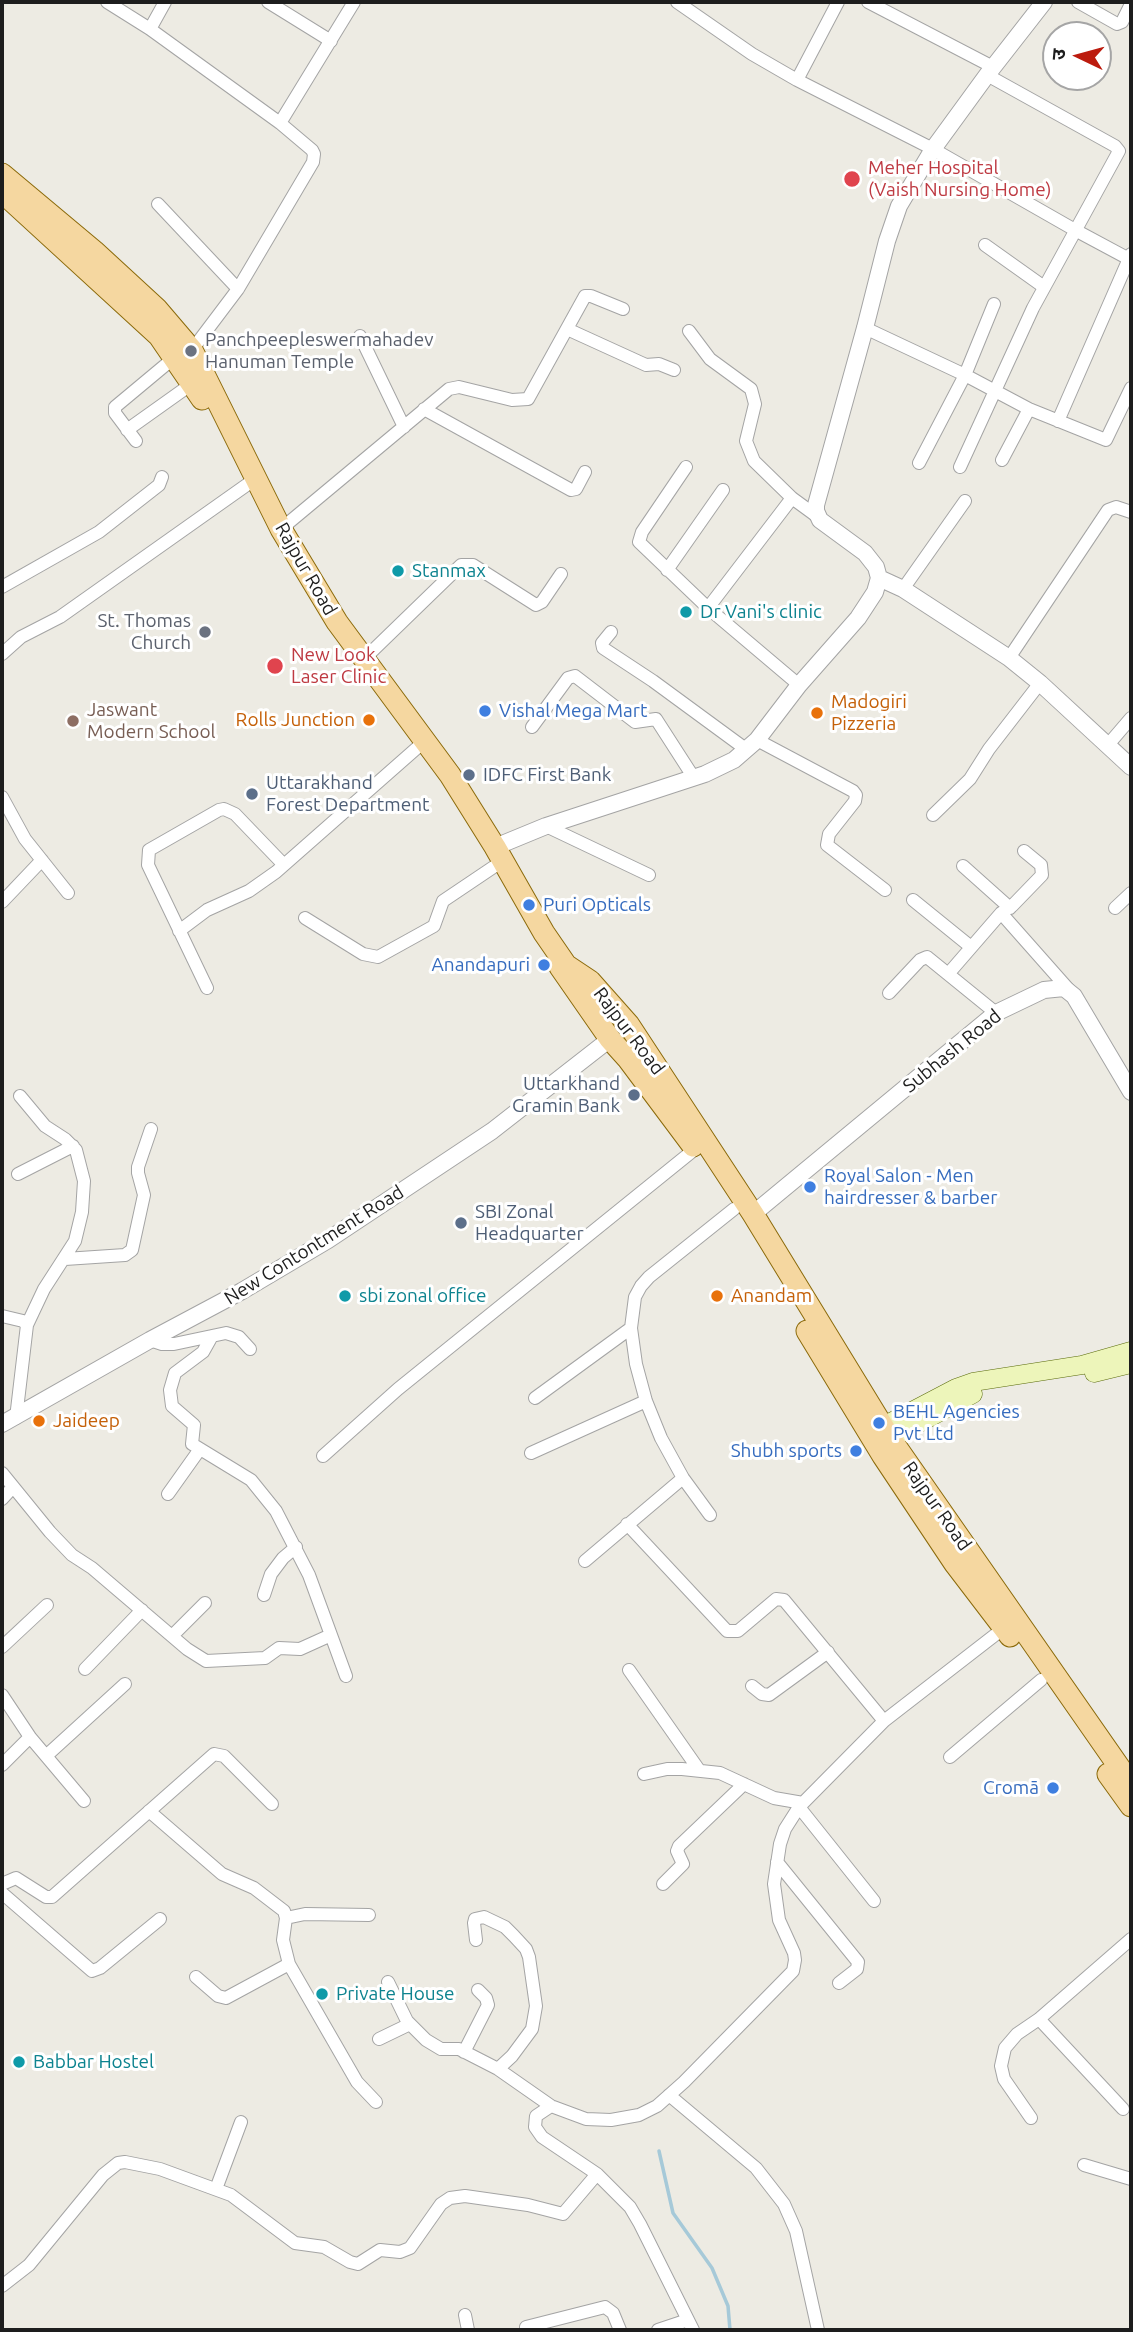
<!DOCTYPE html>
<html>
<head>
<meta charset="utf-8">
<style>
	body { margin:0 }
	#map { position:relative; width:1133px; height:2332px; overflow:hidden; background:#edebe3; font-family:Ubuntu,"Noto Sans Devanagari",sans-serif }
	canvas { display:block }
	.frame { position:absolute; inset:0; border:4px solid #1d1d1d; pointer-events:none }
	.north { position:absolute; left:1042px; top:21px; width:70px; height:70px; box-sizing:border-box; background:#fff; border:2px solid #a5a5a5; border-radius:50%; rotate:275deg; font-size:19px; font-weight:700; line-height:28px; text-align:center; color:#1d1d1d }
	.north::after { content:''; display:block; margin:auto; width:24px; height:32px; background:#bc1b0e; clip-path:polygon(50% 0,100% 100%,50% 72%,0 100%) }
</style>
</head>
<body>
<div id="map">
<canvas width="1133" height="2332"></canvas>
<div class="frame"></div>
<div class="north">उ</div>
</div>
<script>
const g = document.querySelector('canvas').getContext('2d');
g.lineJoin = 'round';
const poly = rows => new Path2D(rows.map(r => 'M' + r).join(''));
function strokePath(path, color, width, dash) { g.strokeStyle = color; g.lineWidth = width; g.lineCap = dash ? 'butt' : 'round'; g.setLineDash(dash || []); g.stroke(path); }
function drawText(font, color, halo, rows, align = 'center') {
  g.font = font + ' Ubuntu,sans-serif'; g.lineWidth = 6; g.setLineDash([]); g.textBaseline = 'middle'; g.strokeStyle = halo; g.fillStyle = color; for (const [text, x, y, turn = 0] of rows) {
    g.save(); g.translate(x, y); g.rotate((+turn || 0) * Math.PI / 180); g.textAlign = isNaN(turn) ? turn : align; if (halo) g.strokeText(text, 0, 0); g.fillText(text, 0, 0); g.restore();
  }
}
const stream = poly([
	[659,2151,673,2213,712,2268,728,2306,730,2330]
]);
const minor = poly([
	[107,2,150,29,280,123,312,150,314,154,313,162,238,289,192,350],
	[268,2,331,41],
	[677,2,752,54,797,80,933,149,1075,230,1131,260],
	[868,2,993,67],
	[1078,2,1117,24,1122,22,1131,4],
	[150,29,165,2],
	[797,80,838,2],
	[280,123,354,2],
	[158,204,238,289],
	[985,245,1044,287],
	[865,328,965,375,1029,409,1106,440,1131,388],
	[567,329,646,365,659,364,674,370],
	[689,331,710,359,751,389,755,404,746,441,754,461,792,498,818,517],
	[360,336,404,427],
	[424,409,571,490,576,489,585,472],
	[1058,421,1131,254],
	[127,430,193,383],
	[136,441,115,413,115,407,175,357],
	[1002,460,1029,409],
	[919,463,965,375,994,304],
	[686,467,642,532,639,542,708,608,799,685],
	[960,467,1033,308,1119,151,1115,146,987,75],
	[281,529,449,389,459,387,512,400,528,399,585,296,591,296,623,309],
	[667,570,723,490],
	[2,587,99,532,159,485,162,477],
	[903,589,965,501],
	[708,608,792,498],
	[611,632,602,643,603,648,653,681,747,750],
	[2,654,21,637,60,617,248,484],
	[1009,658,1108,510,1116,507,1131,512],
	[364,659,461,565,473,565,536,605,542,602,561,574],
	[532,727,568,678,575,676,635,722,656,719,694,778],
	[757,740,853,791,856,795,855,801,829,834,827,845,885,890],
	[1107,746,1131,718],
	[2,797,25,839,68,893],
	[933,815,970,779,989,749,1040,683],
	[546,826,649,875],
	[963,866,1010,908],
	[913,900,971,947],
	[2,902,42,860],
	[1115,908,1131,893],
	[1001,913,1070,991],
	[305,918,363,954,378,957,434,926,443,901,495,866],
	[179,931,207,910,249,891,276,872,418,747],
	[949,973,1001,913,1012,906,1042,875,1041,865,1024,851],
	[207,988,148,865,149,850,219,810,224,809,235,814,284,865],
	[889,993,920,960,927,957,996,1013],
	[20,1096,45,1126,65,1139,76,1150,84,1181,82,1212,75,1241,44,1289,27,1325],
	[18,1174,73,1146],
	[65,1259,125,1255,132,1250,144,1195,138,1173,138,1167,151,1129],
	[2,1316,23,1321,27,1325,16,1418],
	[212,1336,203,1352,175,1373,170,1390,172,1406,194,1425,192,1444,251,1480,276,1511,309,1575,346,1676],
	[150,1340,162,1344,174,1344,226,1333,239,1337,250,1349],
	[535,1398,631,1328],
	[531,1453,646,1401],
	[323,1456,398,1389,695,1149],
	[2,1473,50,1532,72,1555,92,1568,187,1649,206,1661,265,1658,279,1648,300,1649,331,1635],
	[168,1494,200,1449],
	[2,1499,13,1487],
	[710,1515,683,1478,661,1438,646,1401,636,1364,631,1328,635,1297,641,1286,649,1277,734,1209],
	[627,1524,727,1631,738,1631,776,1599,784,1600,884,1721],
	[585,1561,683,1478],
	[264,1595,271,1574,283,1558,296,1547],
	[172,1636,205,1603],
	[2,1647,47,1605],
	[85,1669,142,1610],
	[629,1670,699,1770],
	[752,1686,762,1694,769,1695,828,1652],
	[2,1695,30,1737,2,1765],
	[30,1737,84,1801],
	[46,1756,125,1684],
	[950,1757,1041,1680],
	[644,1774,667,1769,682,1769,720,1773,774,1798,803,1803],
	[799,1807,874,1901],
	[149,1811,222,1874,254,1888,284,1911,286,1918,283,1940,289,1964,357,2082,376,2102],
	[777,1862,858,1962,857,1969,839,1983],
	[2,1884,16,1878,46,1897,52,1897,214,1754,224,1756,272,1804],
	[663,1884,683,1864,677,1851,679,1846,744,1784],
	[2,1893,92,1971,100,1968,160,1919],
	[286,1918,305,1914,369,1915],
	[476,1940,474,1923,475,1919,484,1917,505,1927,514,1936,526,1949,529,1957,536,2006,532,2029,512,2056,498,2069],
	[196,1977,218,1996,226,1998,289,1964],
	[388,1982,407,2021,426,2040,441,2049,459,2049,498,2069,551,2106,586,2119,611,2120,639,2115,657,2106,684,2082,793,1971,795,1960,794,1953,779,1920,774,1884,780,1844,785,1829,799,1807,884,1721,1004,1628],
	[1039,2019,1123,2109],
	[379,2039,410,2024],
	[464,2052,488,2005,486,1998,478,1990],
	[669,2095,756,2168,784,2204,796,2231,818,2330],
	[551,2106,536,2116,535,2127,542,2137,597,2174,630,2207,640,2224,693,2330],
	[1031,2118,1004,2079,1001,2066,1005,2048,1017,2034,1039,2019,1131,1939],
	[1084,2165,1131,2179],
	[216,2189,241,2122],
	[2,2286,29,2265,103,2175,118,2163,125,2162,160,2169,231,2195,295,2243,324,2247,350,2262,358,2264,380,2250,400,2252,410,2248,441,2204,450,2198,465,2196,528,2205,563,2214,597,2174],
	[465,2315,468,2330],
	[526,2327,605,2307,613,2313,620,2330],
	[658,2330,688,2320]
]);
const tertiary = poly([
	[879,578,903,589,1009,658,1040,683,1131,767],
	[495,847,546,826,705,774,734,760,757,740,799,685,858,618,875,592,879,578,876,567,865,553,820,520,816,511,816,505,865,328,887,241,899,206,933,149,987,75,1044,2],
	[753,1214,996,1013,1044,990,1064,988,1074,996,1131,1092],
	[2,1424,150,1340,242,1291,328,1240,492,1131,610,1039]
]);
const secondary = poly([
	[1094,1373,1131,1364],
	[872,1432,956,1388,973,1382,1082,1365,1131,1351],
	[881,1444,973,1394]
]);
const primary = poly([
	[2,174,94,251,157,309,192,350,281,529,337,622,450,775,495,847,544,933,566,965,590,981,629,1025,753,1214,890,1438,1131,1784],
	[2,192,159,336,202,399],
	[560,967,610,1039,628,1059,693,1146],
	[807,1331,883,1456,955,1564,1010,1636],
	[1108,1774,1131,1806]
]);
const markers = [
	[852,179,9,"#e0444e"],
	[191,351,7,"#6b7280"],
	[398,571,7,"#0f9aa8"],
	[686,612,7,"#0f9aa8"],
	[205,632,7,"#6b7280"],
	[275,666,9,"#e0444e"],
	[485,711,7,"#3f7fe0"],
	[817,713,7,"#e8710a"],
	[369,720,7,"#e8710a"],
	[73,721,7,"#8d6e63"],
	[469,775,7,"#5c6f8a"],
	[252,794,7,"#5c6f8a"],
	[529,905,7,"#3f7fe0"],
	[544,965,7,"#3f7fe0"],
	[634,1095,7,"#5c6f8a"],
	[810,1187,7,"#3f7fe0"],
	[461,1223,7,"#5c6f8a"],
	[345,1296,7,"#0f9aa8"],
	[717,1296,7,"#e8710a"],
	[39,1421,7,"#e8710a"],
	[879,1423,7,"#3f7fe0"],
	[856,1451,7,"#3f7fe0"],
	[1053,1788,7,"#3f7fe0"],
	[322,1994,7,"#0f9aa8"],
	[19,2062,7,"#0f9aa8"]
];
const healthNames = [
	["Meher Hospital",868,168],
	["(Vaish Nursing Home)",868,190],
	["New Look",291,655],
	["Laser Clinic",291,677]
];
const worshipNames = [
	["Panchpeepleswermahadev",205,340],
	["Hanuman Temple",205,362],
	["St. Thomas",191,621,"right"],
	["Church",191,643,"right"]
];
const streetNames = [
	["Rajpur Road",306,569,60],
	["Rajpur Road",629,1031,53],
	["Subhash Road",952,1051,-39],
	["New Contontment Road",314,1245,-32],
	["Rajpur Road",937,1506,55]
];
const cultureNames = [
	["Stanmax",412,571],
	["Dr Vani's clinic",700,612],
	["sbi zonal office",359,1296],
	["Private House",336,1994],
	["Babbar Hostel",33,2062]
];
const foodNames = [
	["Madogiri",831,702],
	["Pizzeria",831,724],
	["Rolls Junction",355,720,"right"],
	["Anandam",731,1296],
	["Jaideep",53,1421]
];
const educationNames = [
	["Jaswant",87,710],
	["Modern School",87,732]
];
const shopNames = [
	["Vishal Mega Mart",499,711],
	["Puri Opticals",543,905],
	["Anandapuri",530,965,"right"],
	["Royal Salon - Men",824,1176],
	["hairdresser & barber",824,1198],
	["BEHL Agencies",893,1412],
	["Pvt Ltd",893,1434],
	["Shubh sports",842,1451,"right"],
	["Cromā",1039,1788,"right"]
];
const serviceNames = [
	["IDFC First Bank",483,775],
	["Uttarakhand",266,783],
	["Forest Department",266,805],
	["Uttarkhand",620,1084,"right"],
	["Gramin Bank",620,1106,"right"],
	["SBI Zonal",475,1212],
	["Headquarter",475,1234]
];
strokePath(stream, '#a6c9d8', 3.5);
strokePath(minor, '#a4a4a4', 14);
strokePath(tertiary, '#a4a4a4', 18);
strokePath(secondary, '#5a6b0c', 19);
strokePath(primary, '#8b6a0a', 23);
strokePath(minor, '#fff', 12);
strokePath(tertiary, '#fff', 16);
strokePath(secondary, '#edf5ba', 18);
strokePath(primary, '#f5d7a0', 21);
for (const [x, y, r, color] of markers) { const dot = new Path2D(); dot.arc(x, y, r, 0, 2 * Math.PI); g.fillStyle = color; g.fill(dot); strokePath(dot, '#fff', 2.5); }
drawText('19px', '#be3a42', '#fff', healthNames, 'left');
drawText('19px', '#5b616d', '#fff', worshipNames, 'left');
drawText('19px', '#1d1d1d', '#fff', streetNames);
drawText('19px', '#0d838f', '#fff', cultureNames, 'left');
drawText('19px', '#c56008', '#fff', foodNames, 'left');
drawText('19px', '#785e54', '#fff', educationNames, 'left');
drawText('19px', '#366cbe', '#fff', shopNames, 'left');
drawText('19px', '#4e5e75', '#fff', serviceNames, 'left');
</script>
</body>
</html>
